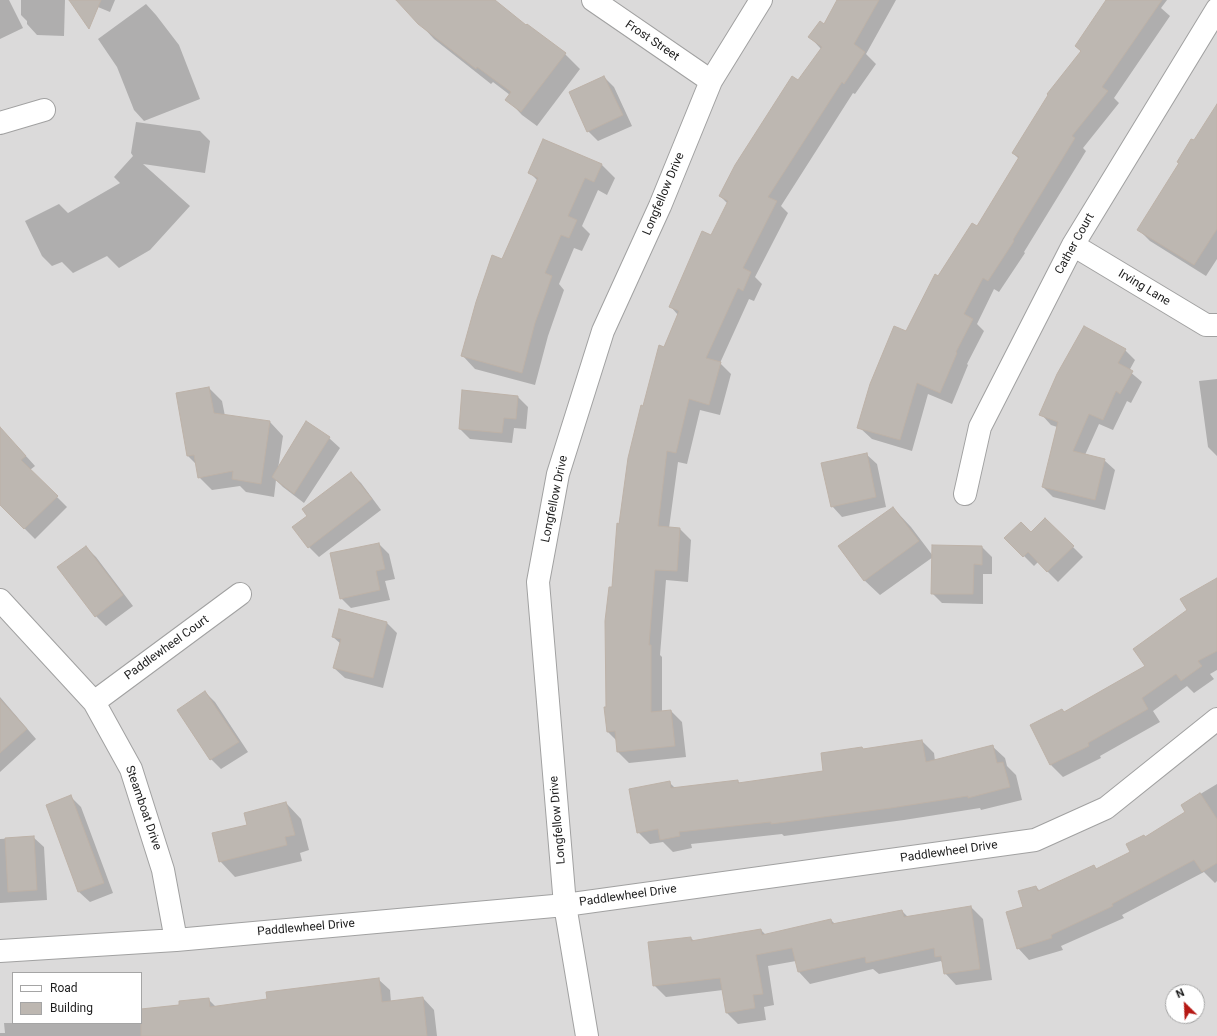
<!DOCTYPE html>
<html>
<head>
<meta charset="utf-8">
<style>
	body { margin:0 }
	#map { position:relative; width:1217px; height:1036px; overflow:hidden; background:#edeae4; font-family:Roboto,sans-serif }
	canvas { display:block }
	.legend { position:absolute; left:12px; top:972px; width:130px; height:52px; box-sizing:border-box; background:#fff; border:1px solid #a5a5a5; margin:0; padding:5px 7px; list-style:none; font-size:12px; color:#1d1d1d }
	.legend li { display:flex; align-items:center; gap:8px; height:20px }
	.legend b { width:20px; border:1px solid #a5a5a5 }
	.north { position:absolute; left:1165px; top:984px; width:40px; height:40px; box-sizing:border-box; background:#fff; border:1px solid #a5a5a5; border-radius:50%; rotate:336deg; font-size:11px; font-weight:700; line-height:16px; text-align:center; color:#1d1d1d }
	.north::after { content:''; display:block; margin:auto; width:14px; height:18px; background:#b61814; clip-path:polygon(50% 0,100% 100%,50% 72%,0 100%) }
</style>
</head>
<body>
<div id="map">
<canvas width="1217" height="1036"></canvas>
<ul class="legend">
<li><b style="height:5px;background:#fff"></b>Road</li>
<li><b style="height:11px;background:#bdb7b1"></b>Building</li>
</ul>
<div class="north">N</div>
</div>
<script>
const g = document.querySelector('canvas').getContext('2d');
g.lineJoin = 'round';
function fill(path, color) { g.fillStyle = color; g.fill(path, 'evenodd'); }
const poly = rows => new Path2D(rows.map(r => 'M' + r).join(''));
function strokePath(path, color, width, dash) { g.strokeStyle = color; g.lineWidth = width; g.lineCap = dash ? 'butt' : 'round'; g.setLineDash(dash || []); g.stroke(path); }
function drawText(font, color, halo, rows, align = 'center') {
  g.font = font + ' Roboto,sans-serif'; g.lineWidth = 4; g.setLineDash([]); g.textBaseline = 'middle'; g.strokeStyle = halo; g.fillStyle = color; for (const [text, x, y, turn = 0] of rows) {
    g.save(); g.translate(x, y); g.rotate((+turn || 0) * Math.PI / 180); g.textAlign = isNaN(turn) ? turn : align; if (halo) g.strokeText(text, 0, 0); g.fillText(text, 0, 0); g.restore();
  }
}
const residential = poly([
	[0,0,1217,0,1217,1036,0,1036],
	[13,973,141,973,141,1023,13,1023],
	[1173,992,1197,992,1197,1016,1173,1016]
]);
const shadow = poly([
	[0,0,9,0,23,28,0,39],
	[21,0,65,0,64,36,37,35,27,24,27,21,21,15],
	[81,0,115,0,110,12],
	[398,0,493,0,526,26,565,54,580,69,537,126,522,115,507,99,510,95,493,82,491,84,434,39],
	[838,0,896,0,866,54,876,64,855,94,853,93,781,206,788,213,755,277,762,284,754,301,749,299,720,363,731,374,720,415,700,410,687,464,678,462,669,528,680,529,691,540,688,582,666,580,660,655,662,657,662,712,671,711,682,722,686,757,629,763,618,752,617,741,607,731,607,708,613,588,620,525,643,407,664,348,678,315,671,307,711,236,728,204,720,196,821,49,810,37,824,25],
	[1108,0,1167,0,1161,8,1170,16,1114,98,1119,103,1083,148,1086,151,1024,252,1025,253,999,292,994,289,977,324,984,331,967,364,968,365,952,404,928,394,912,451,872,439,860,428,906,332,938,277,977,227,1019,159,1013,153,1082,52,1076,46],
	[146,4,156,15,179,45,200,99,144,121,134,110,117,67,98,39],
	[604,77,614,87,632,126,598,141,588,131],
	[1217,106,1217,259,1206,276,1150,241,1139,230],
	[136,122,200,131,210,141,205,173,143,164,190,206,150,250,119,268,107,256,73,273,62,262,52,266,42,256,25,221,59,204,68,213,120,183,114,177,133,156,131,153],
	[544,140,602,165,615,178,607,195,598,190,582,226,590,234,582,251,574,248,559,284,564,290,548,336,535,385,475,369,462,355,538,181,530,173],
	[1125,350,1135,360,1129,371,1142,382,1131,403,1127,401,1113,430,1099,424,1085,455,1104,460,1115,470,1105,510,1053,497,1043,487,1057,427,1051,425,1041,414],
	[1217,379,1217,456,1208,447,1199,381],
	[209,388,222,401,225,416,270,422,283,436,278,469,307,422,329,438,340,448,304,503,283,487,276,480,274,497,246,492,240,486,212,490,199,477,197,465,188,456],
	[518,397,528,407,526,429,514,428,512,443,470,439,460,429],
	[0,442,17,446,35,466,30,470,67,507,35,539,0,504],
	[866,454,877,464,886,507,842,517,832,506],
	[351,473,361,483,381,510,319,557,309,547,309,516],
	[896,511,911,527,933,556,933,546,982,547,992,557,992,574,983,574,983,604,942,603,932,593,933,557,880,595,864,580],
	[1045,519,1083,557,1058,582,1038,562,1034,566,1006,538,1031,533],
	[379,544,389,554,395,579,385,581,390,600,351,608,341,598],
	[86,547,96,557,133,606,106,626,96,616],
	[1217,586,1217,670,1210,674,1214,679,1194,693,1187,686,1153,711,1160,722,1100,756,1101,758,1063,777,1051,765,1062,710,1065,713,1147,666,1188,611],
	[340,611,387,623,397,633,383,688,345,678,334,668,341,644,333,637],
	[205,692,215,702,248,752,221,769,211,759],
	[0,697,36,739,0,772],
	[922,741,934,753,935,761,992,746,1005,758,1007,766,1016,775,1022,800,981,810,980,808,904,820,784,836,782,834,691,844,692,848,673,852,663,842,650,844,638,832,669,782,675,788,738,781,740,784,824,772,862,748,864,750],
	[1217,784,1217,881,1215,883,1204,872,1122,915,1124,918,1061,946,1063,950,1029,960,1018,948,1024,907,1036,887,1040,891,1094,866,1097,870,1131,852,1146,838,1187,812,1182,805],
	[70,796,81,807,113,893,90,902,79,892,47,805],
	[286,803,301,819,309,850,300,853,302,861,235,877,220,861,248,826],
	[33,837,44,847,47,900,0,903,0,839],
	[971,907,983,919,992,980,956,985,945,973,943,963,941,961,879,974,873,969,810,984,799,972,796,961,768,966,774,1005,764,1007,766,1020,738,1024,727,1013,723,990,666,997,654,985,691,938,694,941,761,930,766,935,831,920,835,924,902,911,908,917],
	[378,979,390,990,391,1002,423,998,434,1010,437,1036,0,1036,0,1033,5,1033,4,1023,141,1023,141,1010,181,1005,208,999,216,1007,268,1000]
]);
const building = poly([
	[69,0,101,0,89,29,69,0],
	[396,0,495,0,526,25,527,24,566,53,521,112,505,100,511,92,477,67,476,69,418,24,396,0],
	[837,0,879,0,854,44,865,52,844,84,842,82,768,197,777,201,743,268,751,272,743,291,738,288,706,358,721,362,709,405,689,399,676,453,667,451,658,526,680,528,677,571,655,570,649,645,651,645,651,712,671,710,675,746,617,752,615,731,607,732,604,707,606,707,605,621,609,587,612,587,617,523,619,524,628,458,641,405,643,406,659,345,664,347,679,311,669,307,702,231,711,235,728,201,719,196,735,165,792,76,798,80,822,47,808,37,820,21,824,24,837,0],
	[1106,0,1162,0,1102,87,1108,91,1072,136,1075,138,1013,240,1014,241,988,281,983,278,964,314,973,319,956,352,957,353,940,393,917,383,900,440,857,428,870,384,894,326,906,331,935,274,938,276,972,223,977,226,1019,157,1012,153,1048,95,1047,94,1081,51,1075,46,1106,0],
	[604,76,623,115,587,132,569,92,604,76],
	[1217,104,1217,229,1194,265,1137,230,1179,163,1177,162,1191,139,1194,140,1217,104],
	[543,139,602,164,594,182,585,178,568,216,577,220,569,238,561,235,545,273,552,276,535,323,522,373,461,356,476,302,492,255,502,259,538,178,528,173,543,139],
	[1084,326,1126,349,1118,363,1133,371,1120,394,1116,391,1103,420,1089,414,1073,451,1105,459,1095,500,1042,487,1058,422,1039,415,1057,374,1084,326],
	[209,387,214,413,270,421,261,484,232,479,233,471,198,478,194,455,187,456,176,393,209,387],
	[462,390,518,396,516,419,504,418,502,433,459,429,462,390],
	[306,421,330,437,294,494,272,477,306,421],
	[0,427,26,456,21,460,58,496,24,529,0,505,0,427],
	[867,453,876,497,831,507,821,463,867,453],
	[351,472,372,499,308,548,292,527,307,516,302,509,351,472],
	[893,507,919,541,864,581,838,546,893,507],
	[1045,518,1074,546,1047,572,1028,552,1023,557,1004,538,1021,522,1031,532,1045,518],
	[379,543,385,569,376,571,380,590,340,599,330,553,379,543],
	[932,545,982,546,982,565,974,564,973,594,931,594,932,545],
	[86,546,123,595,95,617,57,567,86,546],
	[1217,578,1217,651,1198,661,1202,666,1181,681,1176,674,1142,698,1148,709,1088,743,1089,746,1050,765,1030,725,1062,709,1064,712,1145,666,1133,649,1187,610,1180,599,1217,578],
	[339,609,387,622,373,678,333,668,341,639,332,637,339,609],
	[205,691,239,742,210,760,177,710,205,691],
	[0,699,27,729,0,753,0,699],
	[922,740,926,762,993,745,997,763,1003,762,1010,787,968,798,968,796,891,808,771,824,771,822,679,832,680,836,660,840,658,829,637,833,629,789,670,781,671,788,738,780,738,783,823,771,821,753,862,747,863,749,922,740],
	[1200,793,1217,819,1217,863,1202,872,1194,860,1112,904,1113,906,1051,935,1052,938,1017,949,1006,912,1023,907,1018,891,1036,886,1038,891,1094,865,1096,869,1130,852,1126,844,1144,835,1145,837,1185,812,1181,805,1200,793],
	[71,795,104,883,78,892,46,805,71,795],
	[286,802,295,835,285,837,287,845,219,862,212,833,247,825,244,813,286,802],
	[34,836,37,890,8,892,5,838,34,836],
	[971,906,980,969,944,974,941,956,935,957,934,948,866,963,865,957,798,972,792,948,756,955,763,994,753,995,755,1008,726,1013,720,978,653,986,648,942,691,937,691,941,761,929,762,935,831,919,832,924,902,910,904,917,971,906],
	[379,978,382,1002,423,997,427,1036,141,1036,141,1009,179,1005,179,1001,209,998,210,1007,267,999,266,992,379,978]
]);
const minor = poly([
	[593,0,711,81],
	[0,123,44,110],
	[1073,245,1206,325,1217,325],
	[965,494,980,427,1073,245,1217,9],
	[0,600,94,702,131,769,163,870,176,940],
	[94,702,240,594],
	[0,951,176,940,565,905,1035,840,1106,808,1217,719],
	[587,1036,565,905,538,582,558,474,603,331,660,206,711,81,761,0]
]);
const streetNames = [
	["Frost Street",652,41,34],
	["Longfellow Drive",664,194,-67],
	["Cather Court",1075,244,-61],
	["Irving Lane",1144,288,31],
	["Longfellow Drive",555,499,-78],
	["Paddlewheel Court",167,648,-36],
	["Steamboat Drive",143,808,71],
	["Longfellow Drive",558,820,-95],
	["Paddlewheel Drive",949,852,-8],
	["Paddlewheel Drive",628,896,-8],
	["Paddlewheel Drive",306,928,-5]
];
fill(residential, '#dbdada');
fill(shadow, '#0003');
fill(building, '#bdb7b1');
strokePath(building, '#bdb2a8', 1);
strokePath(minor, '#a1a1a1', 24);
strokePath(minor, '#fff', 22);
drawText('12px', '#1d1d1d', '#fff', streetNames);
</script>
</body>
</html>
